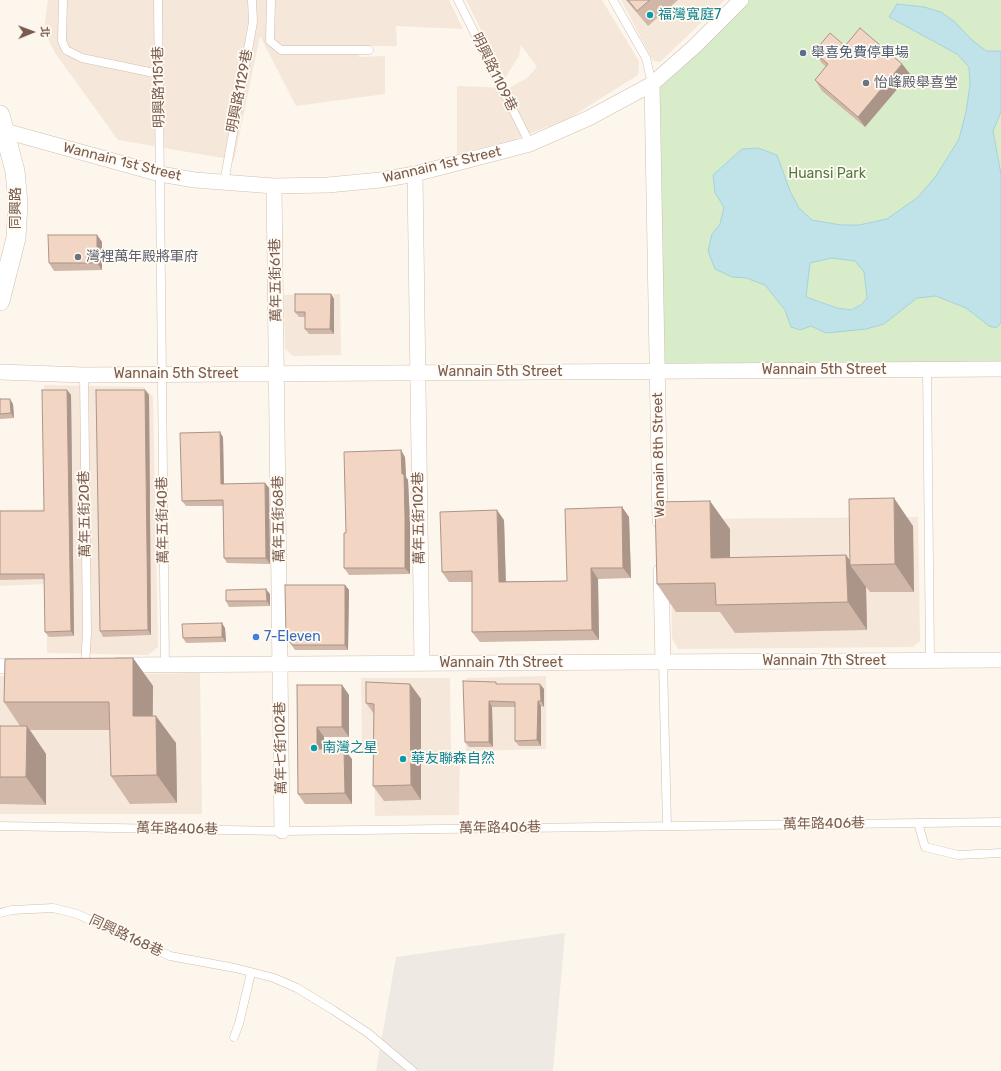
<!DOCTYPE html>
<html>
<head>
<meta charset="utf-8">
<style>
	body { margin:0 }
	#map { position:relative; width:1001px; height:1071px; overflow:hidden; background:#fdf6ec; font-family:Rubik,"Noto Sans TC",sans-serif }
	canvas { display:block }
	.north { position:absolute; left:12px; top:12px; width:40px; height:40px; -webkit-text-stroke:3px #fffaf3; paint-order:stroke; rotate:89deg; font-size:11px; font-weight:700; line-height:16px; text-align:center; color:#7a5c4d }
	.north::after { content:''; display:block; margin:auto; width:14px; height:18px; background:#7a5c4d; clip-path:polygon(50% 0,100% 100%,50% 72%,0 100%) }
</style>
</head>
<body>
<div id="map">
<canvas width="1001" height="1071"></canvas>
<div class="north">北</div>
</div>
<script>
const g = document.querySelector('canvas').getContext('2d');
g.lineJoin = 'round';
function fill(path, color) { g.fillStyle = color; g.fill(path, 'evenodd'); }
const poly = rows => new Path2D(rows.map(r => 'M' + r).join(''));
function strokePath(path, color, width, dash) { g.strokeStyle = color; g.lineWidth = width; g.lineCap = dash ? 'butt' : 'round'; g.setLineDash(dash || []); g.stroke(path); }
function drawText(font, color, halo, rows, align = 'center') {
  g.font = font + ' Rubik,"Noto Sans TC",sans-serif'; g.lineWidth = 3.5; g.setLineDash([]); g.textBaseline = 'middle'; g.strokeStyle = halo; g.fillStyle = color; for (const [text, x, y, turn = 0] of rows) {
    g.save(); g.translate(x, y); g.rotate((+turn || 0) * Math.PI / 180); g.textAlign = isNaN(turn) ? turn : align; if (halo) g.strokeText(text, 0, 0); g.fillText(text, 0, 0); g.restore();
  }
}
const residential = poly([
	[48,0,449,0,463,29,396,26,397,46,358,46,359,57,385,56,385,94,296,106,260,36,234,160,118,140,55,53,44,30],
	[466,0,602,0,639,61,638,75,568,119,513,140,457,154,457,86,509,88,527,78,537,67,521,45,519,56,505,78],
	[621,0,725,0,660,62,653,61],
	[340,294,341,355,293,356,285,349,284,295],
	[44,385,144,387,153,397,158,647,148,655,47,653,46,584,0,586,0,510,45,509],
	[918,517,920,641,913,647,678,649,672,638,670,519],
	[200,673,202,814,0,814,0,676],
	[546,676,546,749,466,751,466,678],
	[361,678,450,678,451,751,460,751,459,815,375,816,374,752,362,752]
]);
const industrial = poly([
	[565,933,553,1071,376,1071,396,957]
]);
const green = poly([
	[741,0,1001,0,1001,369,658,371,652,84]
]);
const water = poly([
	[897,4,924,7,941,12,955,22,972,40,986,51,1001,51,1001,112,993,131,1001,174,1001,323,996,328,989,326,966,308,936,296,917,298,884,324,866,329,826,333,811,326,800,330,791,327,785,310,765,285,746,278,732,277,715,269,708,251,712,234,720,224,724,207,715,193,713,175,742,149,758,148,777,155,790,191,799,208,812,220,841,225,859,225,887,219,917,198,936,176,959,139,966,112,970,85,969,67,957,54,889,17,897,4],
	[832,258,855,261,864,272,867,298,861,305,851,310,837,308,806,297,810,263,832,258]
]);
const service = poly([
	[63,0,62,41,66,50,82,58,159,74],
	[158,0,165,665],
	[271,0,270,41,281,50,369,50],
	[458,0,530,144],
	[613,0,646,58,652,84],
	[224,183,253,22,252,0],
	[927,369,930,661],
	[84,375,87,633,85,665],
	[663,662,667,826],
	[918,823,925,847,958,855,1001,853],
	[0,826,282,831,1001,822],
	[0,913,12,910,53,908,77,914,170,956,235,968,274,978,297,988,333,1010,368,1033,413,1071],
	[234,1037,239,1024,251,973]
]);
const minor = poly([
	[652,84,660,521],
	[5,131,160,174,195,180,274,186,328,185,380,180,415,174,530,144,589,118,652,84,695,46,741,0],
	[415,174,422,664],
	[274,186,282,831],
	[0,372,84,375,1001,369],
	[661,571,663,662],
	[119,665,1001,660],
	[0,666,25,666]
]);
const tertiary = poly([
	[0,115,15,171,18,203,16,238,0,301]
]);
const wall = poly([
	[626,0,678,0,648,26],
	[845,46,902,64,910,74,865,127,822,91,815,80,826,67,821,62,814,52],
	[97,235,102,242,102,270,54,271,49,263],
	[331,294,334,299,334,334,309,334,305,329,305,317,299,317,295,312],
	[67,390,71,395,74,636,49,637,45,632,45,579,0,580,0,511,44,511],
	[145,390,149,395,151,635,103,637,100,631],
	[0,399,13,404,14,418,0,419],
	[223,437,224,484,265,483,269,488,270,564,227,563,224,558,223,506,186,506,182,501],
	[405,457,406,477,408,480,410,523,410,574,349,575,344,568,346,533],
	[622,507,629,517,631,578,598,579,599,640,480,642,472,632,472,582,449,582,442,572,504,520,506,581,567,581],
	[913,526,914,592,870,592,866,587,867,630,735,633,720,612,676,612,657,584,730,529,730,558,846,555,850,561],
	[345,585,349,590,348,650,295,650,286,637],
	[270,594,270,606,229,607,226,601],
	[225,628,226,642,186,643,183,638],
	[133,658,153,686,153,716,176,743,177,803,130,804,111,776,110,730,30,730,46,754,46,805,0,804,0,726,20,726,4,702],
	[410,684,421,699,421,800,384,801,373,786,374,714,366,703],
	[497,684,544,689,544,707,541,706,541,746,519,746,515,741,515,707,492,707,493,747,469,747,465,742],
	[297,685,342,685,349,695,349,737,324,737,324,749,344,749,352,759,352,804,305,804,298,794]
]);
const shadedWall = poly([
	[902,64,910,74,865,127,858,117],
	[97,235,102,242,102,270,97,263],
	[331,294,334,299,334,334,330,329],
	[67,390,71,395,74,636,71,631],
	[145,390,149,395,151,635,148,630],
	[10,399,13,404,14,418,11,413],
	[220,432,223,437,224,489,221,484],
	[401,450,405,457,406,477,408,480,410,523,410,574,405,568],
	[265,483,269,488,270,564,266,558],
	[894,498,913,526,914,592,895,564],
	[710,501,730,529,730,586,711,558],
	[622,507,629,517,631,578,623,568],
	[497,510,504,520,506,592,499,582],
	[846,555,853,565,850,565,866,587,867,630,848,602],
	[591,568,598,579,599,640,592,630],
	[345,585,349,590,348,650,345,645],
	[266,589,270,594,270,606,267,601],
	[222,623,225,628,226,642,222,637],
	[133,658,153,686,152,744,133,716],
	[410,684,421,699,421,800,411,785],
	[540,684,544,689,544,707,541,701],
	[342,685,349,695,349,737,342,727],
	[489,701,492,707,493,747,489,742],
	[538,701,541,706,541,746,537,740],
	[156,716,176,743,177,803,157,775],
	[27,726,46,754,46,805,26,777],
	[317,727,324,737,324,759,317,749],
	[344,749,352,759,352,804,345,793]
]);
const building = poly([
	[628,0,650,0,637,11,628,0],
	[860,28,902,64,858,117,815,80,828,64,814,52,830,33,845,46,860,28],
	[48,235,97,235,97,263,49,263,48,235],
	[295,294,331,294,330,329,305,329,305,312,295,312,295,294],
	[42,390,67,390,71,631,45,632,44,574,0,574,0,511,44,511,42,390],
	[96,390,145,390,148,630,100,631,96,390],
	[0,399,10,399,11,413,0,414,0,399],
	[220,432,221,484,265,483,266,558,224,558,223,500,182,501,180,433,220,432],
	[401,450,402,474,404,474,405,516,405,568,344,568,344,533,346,533,344,452,401,450],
	[894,498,895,564,850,565,849,499,894,498],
	[710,501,711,558,846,555,848,602,716,605,715,583,657,584,655,502,710,501],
	[622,507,623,568,591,568,592,630,472,632,472,571,442,572,440,512,497,510,499,582,567,581,565,509,622,507],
	[285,585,345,585,345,645,292,645,286,637,285,585],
	[266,589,267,601,226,601,226,590,266,589],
	[222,623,222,637,183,638,182,624,222,623],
	[133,658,133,716,156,716,157,775,111,776,109,702,4,702,5,659,133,658],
	[463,681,496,682,496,684,540,684,541,701,538,701,537,740,515,741,515,702,489,701,489,742,465,742,463,681],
	[366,682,410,684,411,785,373,786,374,704,366,703,366,682],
	[297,685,342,685,342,727,317,727,317,749,344,749,345,793,298,794,297,685],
	[0,726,27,726,26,777,0,777,0,726]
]);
const markers = [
	[650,15,4,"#0f9aa8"],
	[803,53,4,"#5c6f8a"],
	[866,83,4,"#6b7280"],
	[78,257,4,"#6b7280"],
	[256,637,4,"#3f7fe0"],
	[314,748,4,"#0f9aa8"],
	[403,759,4,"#0f9aa8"]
];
const cultureNames = [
	["福灣寬庭7",658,15],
	["南灣之星",322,748],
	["華友聯森自然",411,759]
];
const serviceNames = [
	["舉喜免費停車場",811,53]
];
const streetNames = [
	["明興路1109巷",494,72,64],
	["明興路1151巷",159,87,-91],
	["明興路1129巷",240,91,-79],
	["Wannain 1st Street",122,162,14],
	["Wannain 1st Street",442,165,-13],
	["同興路",16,208,-90],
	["萬年五街61巷",276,280,-91],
	["Wannain 5th Street",824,370],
	["Wannain 5th Street",500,372],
	["Wannain 5th Street",176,374],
	["Wannain 8th Street",659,455,-91],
	["萬年五街20巷",85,514,-91],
	["萬年五街102巷",419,518,-91],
	["萬年五街68巷",279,519,-91],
	["萬年五街40巷",163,520,-91],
	["Wannain 7th Street",824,661],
	["Wannain 7th Street",501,663],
	["萬年七街102巷",281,748,-91],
	["萬年路406巷",824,824,-1],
	["萬年路406巷",500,828,-1],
	["萬年路406巷",177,829,1],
	["同興路168巷",126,936,25]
];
const worshipNames = [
	["怡峰殿舉喜堂",874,83],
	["灣裡萬年殿將軍府",86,257]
];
const parkNames = [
	["Huansi Park",827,174]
];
const shopNames = [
	["7-Eleven",264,637]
];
fill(residential, '#f5e8da');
fill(industrial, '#efe9e4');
fill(green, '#d8ecc9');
fill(water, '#bfe3e8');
strokePath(water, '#a5d3da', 1);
strokePath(service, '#d1beb0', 9);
strokePath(minor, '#d1beb0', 16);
strokePath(tertiary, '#d1beb0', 20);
strokePath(service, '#fff', 8);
strokePath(minor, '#fff', 15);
strokePath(tertiary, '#fff', 19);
fill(wall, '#d1b7a8');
fill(shadedWall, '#aa9588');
fill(building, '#f3d5c3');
strokePath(building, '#aa9588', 1);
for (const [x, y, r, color] of markers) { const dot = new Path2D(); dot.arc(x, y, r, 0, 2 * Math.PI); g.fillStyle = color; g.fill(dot); strokePath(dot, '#fffaf3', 1.5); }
drawText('14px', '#0d838f', '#fffaf3', cultureNames, 'left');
drawText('14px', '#4e5e75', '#fffaf3', serviceNames, 'left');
drawText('14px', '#7a5c4d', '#fffaf3', streetNames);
drawText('14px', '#5b616d', '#fffaf3', worshipNames, 'left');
drawText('14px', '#537a41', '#fffaf3', parkNames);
drawText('14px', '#366cbe', '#fffaf3', shopNames, 'left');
</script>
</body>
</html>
